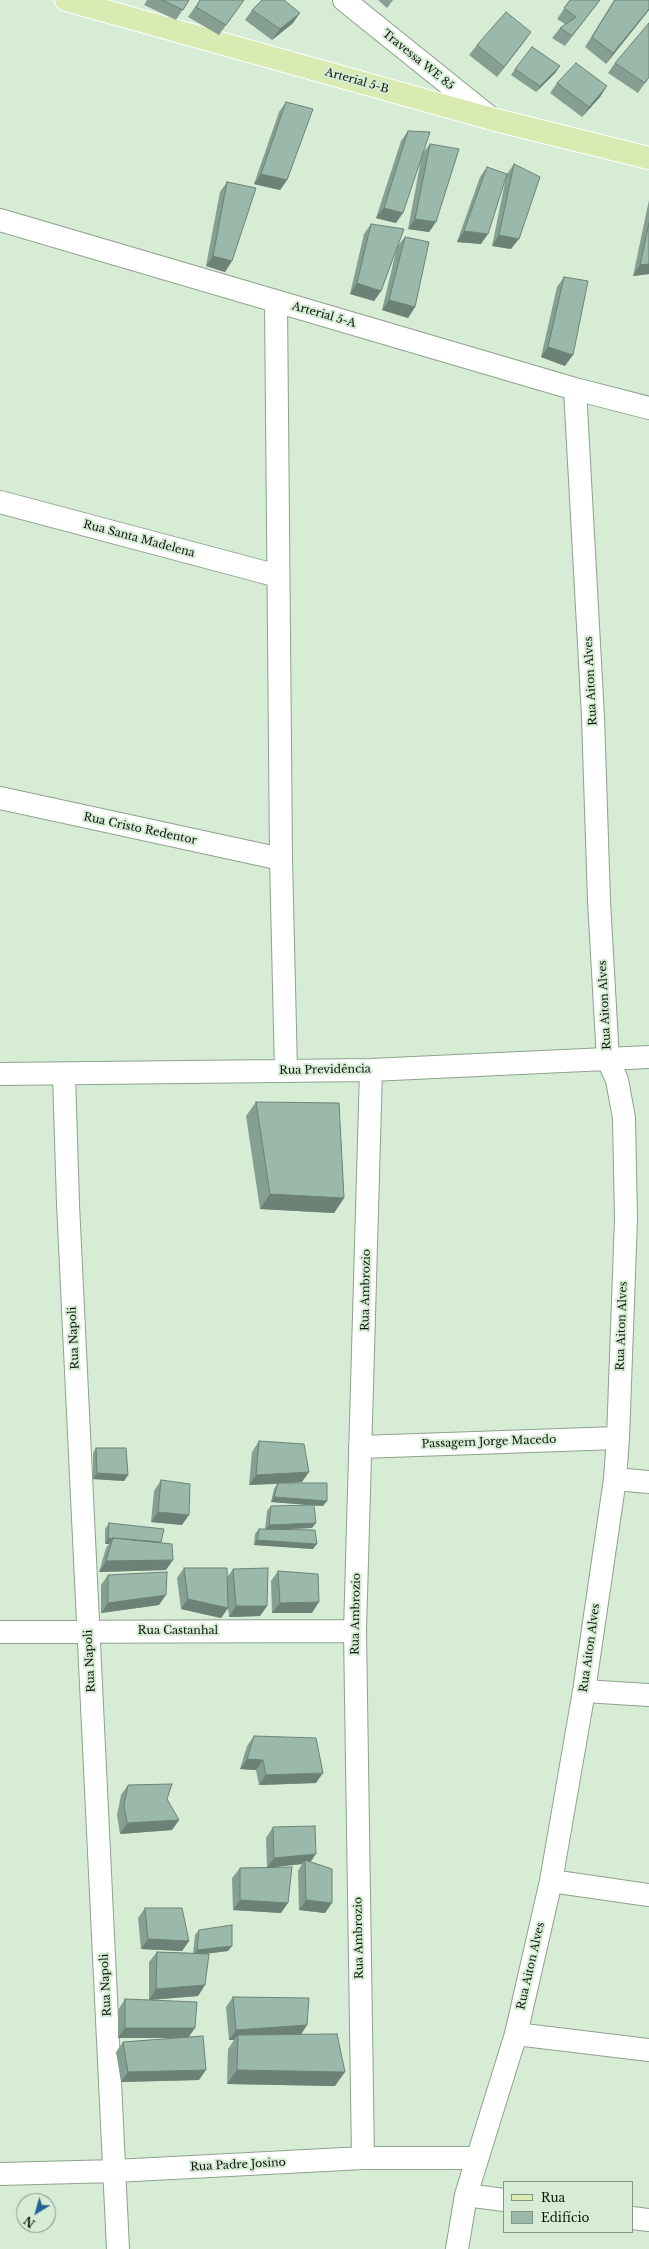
<!DOCTYPE html>
<html>
<head>
<meta charset="utf-8">
<style>
	body { margin:0 }
	#map { position:relative; width:649px; height:2249px; overflow:hidden; background:#d6ecd4; font-family:"Libre Baskerville",serif }
	canvas { display:block }
	.legend { position:absolute; left:503px; top:2181px; width:130px; height:52px; box-sizing:border-box; background:#d6ecd4; border:1px solid #859684; margin:0; padding:5px 7px; list-style:none; font-size:12px; color:#0c140c }
	.legend li { display:flex; align-items:center; gap:8px; height:20px }
	.legend b { width:20px; border:1px solid #859684 }
	.north { position:absolute; left:16px; top:2193px; width:40px; height:40px; box-sizing:border-box; background:#d6ecd4; border:1px solid #859684; border-radius:50%; rotate:217deg; font-size:11px; font-weight:700; line-height:16px; text-align:center; color:#0c140c }
	.north::after { content:''; display:block; margin:auto; width:14px; height:18px; background:#216297; clip-path:polygon(50% 0,100% 100%,50% 72%,0 100%) }
</style>
</head>
<body>
<div id="map">
<canvas width="649" height="2249"></canvas>
<ul class="legend">
<li><b style="height:5px;background:#d9eab3"></b>Rua</li>
<li><b style="height:11px;background:#9bb9aa"></b>Edifício</li>
</ul>
<div class="north">N</div>
</div>
<script>
const g = document.querySelector('canvas').getContext('2d');
g.lineJoin = 'round';
const poly = rows => new Path2D(rows.map(r => 'M' + r).join(''));
function strokePath(path, color, width, dash) { g.strokeStyle = color; g.lineWidth = width; g.lineCap = dash ? 'butt' : 'round'; g.setLineDash(dash || []); g.stroke(path); }
function fill(path, color) { g.fillStyle = color; g.fill(path, 'evenodd'); }
function drawText(font, color, halo, rows, align = 'center') {
  g.font = font + ' "Libre Baskerville",serif'; g.lineWidth = 4; g.setLineDash([]); g.textBaseline = 'middle'; g.strokeStyle = halo; g.fillStyle = color; for (const [text, x, y, turn = 0] of rows) {
    g.save(); g.translate(x, y); g.rotate((+turn || 0) * Math.PI / 180); g.textAlign = isNaN(turn) ? turn : align; if (halo) g.strokeText(text, 0, 0); g.fillText(text, 0, 0); g.restore();
  }
}
const minor = poly([
	[344,0,492,119],
	[0,220,575,389,649,408],
	[276,301,281,859,286,1071],
	[0,502,278,576],
	[0,798,281,859],
	[0,1074,371,1070,649,1057],
	[64,1074,68,1204,118,2249],
	[360,1447,618,1438],
	[615,1479,649,1482],
	[0,1632,355,1631],
	[584,1691,649,1695],
	[551,1881,649,1895],
	[516,2034,649,2050],
	[363,2158,355,1631,371,1070],
	[0,2174,115,2171,363,2158,477,2158],
	[466,2195,504,2200],
	[632,2218,649,2220],
	[457,2249,466,2195,516,2034,551,1881,584,1691,615,1479,618,1438,626,1219,624,1118,617,1080,608,1060,599,901,593,717,575,389]
]);
const primary = poly([
	[66,0,492,119,649,158]
]);
const wall = poly([
	[147,0,189,0,176,20,144,5],
	[200,0,244,0,219,35,188,17],
	[378,0,393,0,387,8],
	[570,0,600,0,565,46,552,38,560,28,565,24,557,19],
	[614,0,649,0,649,10,606,64,585,47],
	[252,10,293,23,272,40,245,20],
	[531,32,497,77,469,55,477,45],
	[615,63,649,77,638,93,608,73],
	[515,69,556,72,536,92,511,75],
	[557,83,607,86,600,97,582,117,550,93],
	[286,102,287,180,280,190,254,184,279,112],
	[408,131,396,223,376,218,401,141],
	[430,144,436,222,429,232,408,229,422,154],
	[514,164,511,249,492,246,506,177,481,244,457,242,480,177,487,167,507,174],
	[227,182,232,261,225,272,206,266,220,192],
	[649,200,649,274,633,276],
	[371,224,381,291,374,301,350,294,364,234],
	[405,237,415,307,408,318,382,310,397,247],
	[564,277,565,366,541,357,557,287],
	[256,1102,344,1198,334,1213,260,1209,246,1116],
	[259,1441,302,1482,285,1483,323,1506,271,1502,274,1489,277,1484,249,1485,252,1452],
	[96,1448,128,1475,124,1481,93,1479,93,1453],
	[161,1480,182,1525,151,1522,154,1491],
	[271,1506,312,1528,288,1529,313,1549,254,1545,255,1534,259,1529,265,1529,267,1511],
	[109,1523,160,1543,166,1570,99,1572,106,1548,109,1544,105,1544,105,1529],
	[184,1568,228,1576,233,1569,267,1606,260,1616,229,1617,228,1608,221,1618,181,1609,177,1578],
	[278,1571,312,1613,272,1613,271,1581],
	[108,1575,159,1605,101,1613,101,1585],
	[254,1736,316,1783,259,1785,256,1770,240,1769,247,1746],
	[128,1785,167,1799,179,1820,172,1830,120,1834,117,1815,121,1795],
	[273,1827,310,1862,325,1913,299,1910,298,1871,302,1864,271,1867,281,1913,233,1910,232,1878,240,1868,267,1867,266,1838],
	[145,1908,189,1941,182,1951,141,1949,138,1918],
	[199,1930,228,1951,205,1954,205,1985,198,1996,149,2000,149,1962,157,1952,193,1953,195,1935],
	[233,1997,307,2025,301,2034,335,2086,227,2084,228,2049,234,2040,229,2040,226,2007],
	[125,1999,188,2037,199,2080,121,2082,116,2052,123,2042,178,2038,118,2038,118,2010]
]);
const shadedWall = poly([
	[649,9,649,10,606,64,613,53],
	[300,13,293,23,272,40,280,29],
	[531,32,524,42,497,77,504,67],
	[560,66,556,72,536,92,540,86],
	[607,86,600,97,582,117,589,107],
	[261,174,287,180,280,190,254,184],
	[384,208,403,213,396,223,376,218],
	[415,219,436,222,429,232,408,229],
	[464,231,488,234,481,244,457,242],
	[499,235,519,239,511,249,492,246],
	[213,256,232,261,225,272,206,266],
	[649,264,649,274,633,276,640,265],
	[357,283,381,291,374,301,350,294],
	[389,300,415,307,408,318,382,310],
	[548,347,573,355,565,366,541,357],
	[270,1194,344,1198,334,1213,260,1209],
	[309,1472,302,1482,249,1485,256,1475],
	[97,1473,128,1475,124,1481,93,1479],
	[274,1497,327,1501,323,1506,271,1502],
	[158,1512,189,1515,182,1525,151,1522],
	[316,1523,312,1528,265,1530,269,1525],
	[108,1538,113,1539,109,1544,105,1544],
	[257,1540,317,1544,313,1549,254,1545],
	[173,1560,166,1570,99,1572,106,1561],
	[166,1595,159,1605,101,1613,108,1603],
	[188,1599,228,1608,221,1618,181,1609],
	[319,1602,312,1613,272,1613,280,1603],
	[236,1606,267,1606,260,1616,229,1617],
	[247,1759,263,1760,256,1770,240,1769],
	[323,1773,316,1783,259,1785,266,1775],
	[179,1820,172,1830,120,1834,127,1823],
	[316,1854,309,1864,305,1860,302,1864,267,1868,274,1858],
	[240,1900,288,1903,281,1913,233,1910],
	[306,1900,332,1903,325,1913,299,1910],
	[148,1939,189,1941,182,1951,141,1949],
	[232,1946,228,1951,193,1955,197,1950],
	[205,1985,198,1996,149,2000,156,1989],
	[307,2025,300,2036,238,2035,234,2040,229,2040,236,2030],
	[125,2028,195,2028,188,2038,118,2038],
	[206,2070,199,2080,121,2082,128,2072],
	[237,2070,345,2072,335,2086,227,2084]
]);
const building = poly([
	[162,0,189,0,183,10,162,0],
	[200,0,244,0,226,25,196,7,200,0],
	[262,0,284,0,300,13,280,29,252,10,262,0],
	[570,0,600,0,572,36,560,28,576,17,564,8,570,0],
	[615,0,649,0,649,9,613,53,592,37,615,0],
	[506,12,531,32,504,67,477,45,506,12],
	[649,23,649,77,645,83,615,63,649,23],
	[532,47,560,66,540,86,515,69,532,47],
	[576,63,607,86,589,107,557,83,576,63],
	[286,102,313,109,287,180,261,174,286,102],
	[408,131,430,132,403,213,384,208,408,131],
	[430,144,459,149,436,222,415,219,430,144],
	[514,164,540,177,519,239,499,235,514,164],
	[487,167,507,174,488,234,464,231,487,167],
	[227,182,256,188,232,261,213,256,227,182],
	[649,223,649,264,640,265,649,223],
	[371,224,404,229,381,291,357,283,371,224],
	[405,237,429,242,415,307,389,300,405,237],
	[564,277,588,281,573,355,548,347,564,277],
	[256,1102,339,1103,344,1198,270,1194,256,1102],
	[259,1441,304,1444,309,1472,256,1475,259,1441],
	[96,1448,126,1448,128,1475,97,1473,96,1448],
	[161,1480,190,1484,189,1515,158,1512,161,1480],
	[278,1483,327,1483,327,1501,274,1497,278,1483],
	[314,1505,316,1523,269,1525,271,1506,314,1505],
	[109,1523,164,1529,161,1542,113,1538,113,1539,108,1538,109,1523],
	[259,1529,315,1530,317,1544,257,1540,259,1529],
	[113,1538,172,1544,173,1560,106,1561,113,1538],
	[184,1568,227,1568,228,1608,188,1599,184,1568],
	[268,1568,267,1606,236,1606,233,1569,268,1568],
	[278,1571,318,1574,319,1602,280,1603,278,1571],
	[167,1572,166,1595,108,1603,108,1575,167,1572],
	[254,1736,316,1738,323,1773,266,1775,263,1760,247,1759,254,1736],
	[172,1784,167,1799,179,1820,127,1823,124,1805,128,1785,172,1784],
	[315,1826,316,1854,274,1858,273,1827,315,1826],
	[305,1860,332,1869,332,1903,306,1900,305,1860],
	[292,1867,288,1903,240,1900,240,1868,292,1867],
	[145,1908,182,1908,189,1941,148,1939,145,1908],
	[232,1925,232,1946,197,1950,199,1930,232,1925],
	[157,1952,209,1954,205,1985,156,1989,157,1952],
	[233,1997,309,1998,307,2025,236,2030,233,1997],
	[125,1999,197,2002,195,2028,125,2028,125,1999],
	[337,2034,345,2072,237,2070,238,2035,337,2034],
	[203,2036,206,2070,128,2072,123,2042,203,2036]
]);
const streetNames = [
	["Travessa WE 85",418,60,39],
	["Arterial 5-B",357,81,16],
	["Arterial 5-A",324,315,16],
	["Rua Santa Madelena",139,539,15],
	["Rua Aiton Alves",591,681,-93],
	["Rua Cristo Redentor",140,829,12],
	["Rua Aiton Alves",605,1005,-93],
	["Rua Previdência",325,1070,-1],
	["Rua Ambrozio",366,1290,-89],
	["Rua Aiton Alves",622,1326,-88],
	["Rua Napoli",74,1338,-93],
	["Passagem Jorge Macedo",489,1442,-2],
	["Rua Ambrozio",356,1614,-89],
	["Rua Castanhal",178,1631],
	["Rua Aiton Alves",590,1648,-82],
	["Rua Napoli",90,1661,-93],
	["Rua Ambrozio",359,1938,-91],
	["Rua Aiton Alves",531,1966,-77],
	["Rua Napoli",106,1985,-93],
	["Rua Padre Josino",238,2165,-3]
];
strokePath(minor, '#8ea28c', 24);
strokePath(primary, '#fff', 24);
strokePath(minor, '#fff', 22);
strokePath(primary, '#d9eab3', 22);
fill(wall, '#859f92');
fill(shadedWall, '#6c8277');
fill(building, '#9bb9aa');
strokePath(building, '#6c8277', 1);
drawText('11px', '#0c140c', '#d6ecd4', streetNames);
</script>
</body>
</html>
